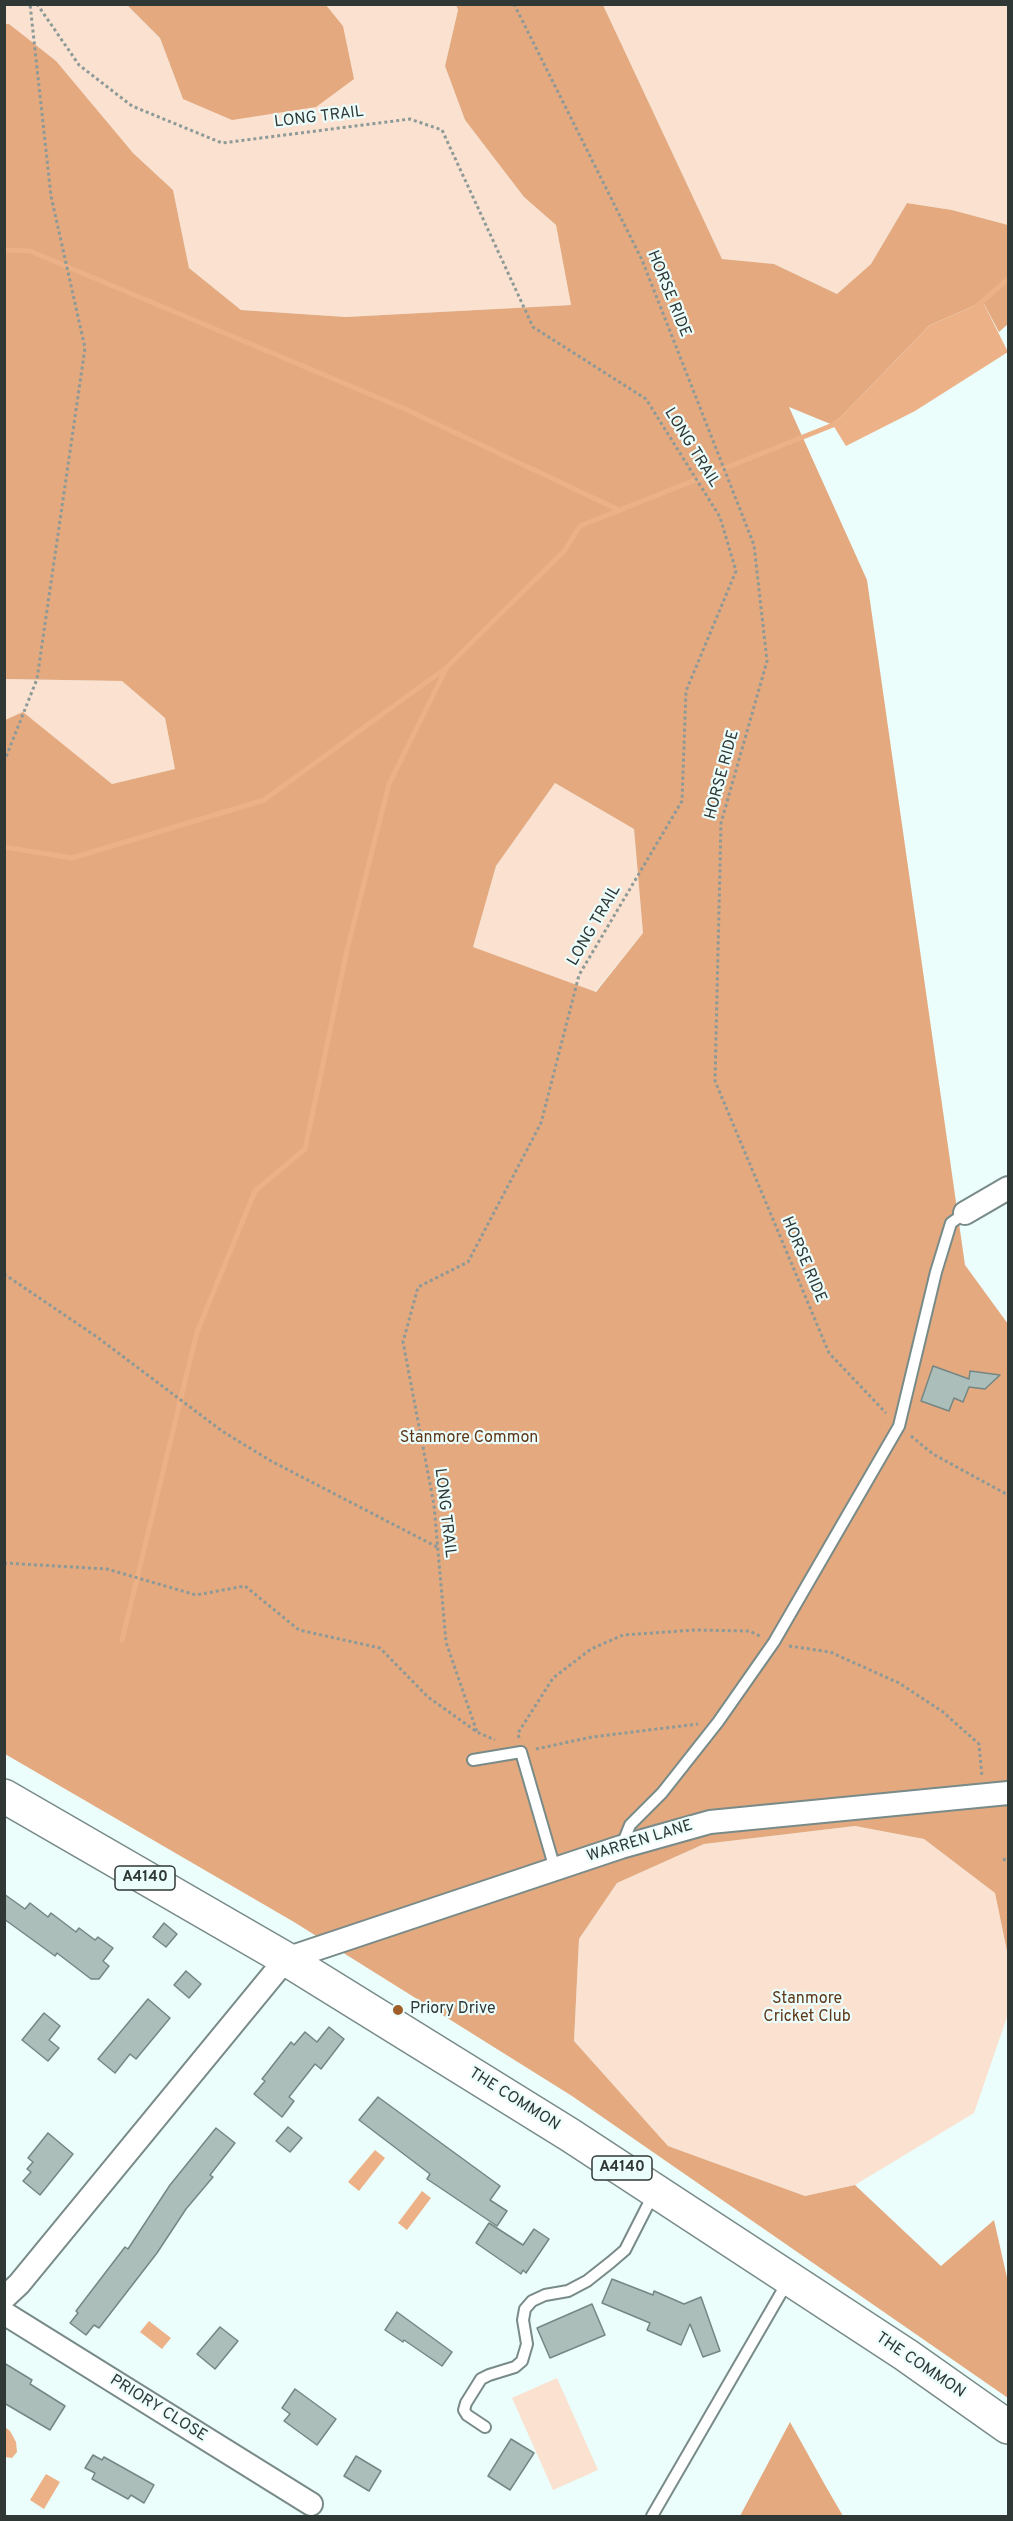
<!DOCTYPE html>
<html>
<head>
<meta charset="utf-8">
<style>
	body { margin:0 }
	#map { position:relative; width:1013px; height:2521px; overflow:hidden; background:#ebfefb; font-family:Overpass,sans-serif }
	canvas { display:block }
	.frame { position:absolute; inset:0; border:6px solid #303836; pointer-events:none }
</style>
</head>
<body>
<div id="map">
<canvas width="1013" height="2521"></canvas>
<div class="frame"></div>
</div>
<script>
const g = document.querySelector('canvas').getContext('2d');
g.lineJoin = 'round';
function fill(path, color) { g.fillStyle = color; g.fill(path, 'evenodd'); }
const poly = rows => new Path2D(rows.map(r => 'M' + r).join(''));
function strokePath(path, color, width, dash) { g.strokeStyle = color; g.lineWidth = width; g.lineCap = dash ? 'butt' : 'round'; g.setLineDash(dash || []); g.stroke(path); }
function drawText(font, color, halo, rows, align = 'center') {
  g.font = font + ' Overpass,sans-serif'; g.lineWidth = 4.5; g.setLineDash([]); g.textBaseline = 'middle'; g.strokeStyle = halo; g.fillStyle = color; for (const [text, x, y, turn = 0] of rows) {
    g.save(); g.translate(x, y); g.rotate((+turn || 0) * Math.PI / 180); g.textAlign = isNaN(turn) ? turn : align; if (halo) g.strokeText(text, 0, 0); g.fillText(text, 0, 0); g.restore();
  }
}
const green = poly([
	[4,5,127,5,160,38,183,99,343,26,326,5,456,5,458,10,445,66,465,120,524,197,556,225,571,305,346,317,241,310,189,268,173,190,133,153,9,24,5,24],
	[603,5,1008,5,1008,225,952,210,907,203,871,264,837,294,774,264,722,259],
	[5,679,122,681,165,718,175,769,112,784,23,713,5,720],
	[555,783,634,829,643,933,595,992,473,947,496,866],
	[855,1826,924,1839,995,1893,1008,1956,1008,2014,974,2113,855,2185,805,2196,668,2146,574,2041,579,1939,617,1883,704,1844],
	[557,2378,598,2470,553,2490,512,2398]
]);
const forest = poly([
	[127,5,326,5,343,26,354,79,316,107,232,120,183,99,160,38],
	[456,5,603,5,722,259,774,264,837,294,871,264,907,203,952,210,1008,225,1008,324,999,332,983,302,930,325,833,425,789,407,867,580,965,1265,1008,1324,1008,1956,995,1893,924,1839,855,1826,704,1844,617,1883,579,1939,574,2041,668,2146,805,2196,855,2185,941,2266,994,2220,1008,2282,1008,2398,572,2096,294,1922,5,1754,5,720,23,712,112,784,175,769,165,718,122,681,5,679,5,24,9,24,56,61,133,153,173,190,189,268,241,310,346,317,571,305,556,225,524,197,465,120,445,66,458,10],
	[555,783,634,829,643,933,596,992,473,947,496,866],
	[790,2422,825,2485,843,2516,740,2516]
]);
const water = poly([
	[983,302,1008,352,915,411,846,446,833,425,930,325],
	[375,2150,385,2158,359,2191,348,2182],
	[422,2191,431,2198,407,2230,398,2223],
	[149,2321,171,2338,162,2349,140,2332],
	[5,2427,10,2431,16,2442,17,2452,12,2458,5,2457],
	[46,2474,60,2482,44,2509,30,2500]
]);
const stream = poly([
	[4,250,30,251,405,409,619,510],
	[977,306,1008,279],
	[4,847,72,858,264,800,446,668],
	[122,1640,197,1332,255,1191,305,1149,347,950,389,784,447,667,564,551,580,526,833,425,838,421]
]);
const building = poly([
	[933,1366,969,1379,970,1371,1000,1375,985,1389,969,1387,963,1402,954,1398,949,1411,921,1401,933,1366],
	[4,1894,25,1909,30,1903,48,1917,51,1913,76,1932,79,1928,95,1940,98,1937,113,1948,103,1961,109,1966,99,1979,91,1979,57,1953,55,1956,4,1919,4,1894],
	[164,1923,177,1934,166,1947,153,1937,164,1923],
	[186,1971,201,1984,189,1998,174,1985,186,1971],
	[148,1999,170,2018,136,2059,130,2054,115,2073,98,2059,148,1999],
	[44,2013,60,2026,49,2040,59,2048,48,2061,22,2040,44,2013],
	[329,2027,344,2039,321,2069,315,2064,289,2097,294,2101,282,2117,254,2094,265,2081,262,2079,291,2042,294,2045,305,2032,317,2042,329,2027],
	[378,2097,500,2186,490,2200,507,2211,497,2226,427,2179,430,2174,359,2120,378,2097],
	[288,2127,302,2138,290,2152,276,2141,288,2127],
	[216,2128,235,2143,210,2175,213,2177,186,2209,157,2253,99,2328,94,2325,86,2335,70,2323,78,2313,76,2311,125,2247,128,2249,170,2185,216,2128],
	[48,2133,73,2154,40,2195,23,2181,31,2172,27,2169,33,2162,28,2158,48,2133],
	[489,2223,523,2245,534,2229,549,2239,526,2273,523,2270,521,2274,476,2243,489,2223],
	[612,2279,653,2295,654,2291,684,2304,701,2297,720,2351,703,2357,690,2324,681,2345,647,2330,650,2323,602,2303,612,2279],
	[592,2304,605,2335,550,2358,537,2328,592,2304],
	[397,2312,452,2352,442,2366,404,2340,403,2342,385,2330,397,2312],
	[220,2327,238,2341,215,2369,197,2354,220,2327],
	[4,2363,32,2380,30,2384,65,2406,50,2430,4,2403,4,2363],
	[295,2389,336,2419,317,2445,284,2421,290,2414,282,2408,295,2389],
	[511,2439,534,2453,510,2490,488,2476,511,2439],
	[93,2455,102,2460,104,2457,154,2485,144,2503,131,2495,128,2499,92,2479,95,2473,85,2468,93,2455],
	[356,2456,381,2471,369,2491,344,2476,356,2456]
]);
const path = poly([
	[37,4,79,65,132,106,222,143,410,119,442,130,533,327,646,399,720,517,736,571,686,691,682,801,579,975,541,1123,468,1262,418,1287,403,1342,434,1505,446,1642,477,1732],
	[514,4,642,260,754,545,767,661,721,823,715,1081,829,1353,886,1413],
	[4,762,37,679,85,348,51,196,30,4],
	[4,1274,97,1337,222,1431,271,1461,437,1547],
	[911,1436,933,1454,1008,1495],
	[4,1563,107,1569,196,1595,245,1586,299,1630,380,1648,428,1697,477,1732,495,1740],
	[789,1646,830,1652,899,1683,943,1712,979,1744,982,1777],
	[519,1738,518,1733,553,1678,591,1649,623,1635,695,1630,749,1631,760,1636],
	[536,1749,592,1737,698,1724],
	[1003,1859,1008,1861]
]);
const lane = poly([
	[473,1760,521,1752,555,1869],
	[622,1845,630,1825,662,1793,718,1722,774,1642,899,1426,936,1272,951,1223,965,1213],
	[485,2427,467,2415,464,2410,466,2403,481,2379,489,2375,515,2367,522,2361,527,2344,523,2320,525,2309,532,2301,545,2295,568,2291,587,2281,611,2262,625,2250,654,2193],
	[652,2516,788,2281]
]);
const street = poly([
	[965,1213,1008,1188],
	[4,2298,19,2284,286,1959,621,1847,710,1822,1008,1793],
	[4,2313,311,2504]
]);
const primary = poly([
	[4,1796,286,1959,570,2135,906,2355,1008,2427]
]);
const markers = [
	[398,2010,6,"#a05f2a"]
];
const shields = [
	[145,1878,60],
	[622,2168,60]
];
const shieldNames = [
	["A4140",145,1878],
	["A4140",622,2168]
];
const streetNames = [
	["LONG TRAIL",319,118,-7],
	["HORSE RIDE",668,294,68],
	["LONG TRAIL",691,448,58],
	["HORSE RIDE",723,775,-75],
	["LONG TRAIL",595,926,-60],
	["HORSE RIDE",803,1260,67],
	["LONG TRAIL",444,1513,83],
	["WARREN LANE",640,1842,-17],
	["THE COMMON",514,2100,32],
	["THE COMMON",920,2366,34],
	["PRIORY CLOSE",158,2409,32]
];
const parkNames = [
	["Stanmore Common",469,1439],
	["Stanmore",807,2000],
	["Cricket Club",807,2018]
];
const poiNames = [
	["Priory Drive",410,2010]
];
fill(green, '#fae1d0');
fill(forest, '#e4a97f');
fill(water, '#edb187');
strokePath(stream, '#edb187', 5);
fill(building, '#abbeba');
strokePath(building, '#758784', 1.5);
strokePath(lane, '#798b88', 14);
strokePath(street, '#798b88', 26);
strokePath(primary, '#798b88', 36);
strokePath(path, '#8d9a97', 3, [3, 3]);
strokePath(lane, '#fff', 10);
strokePath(street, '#fff', 22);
strokePath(primary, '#fff', 33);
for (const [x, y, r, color] of markers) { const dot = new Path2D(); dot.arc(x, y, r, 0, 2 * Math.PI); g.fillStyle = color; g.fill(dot); strokePath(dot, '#ebfefb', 2); }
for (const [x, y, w] of shields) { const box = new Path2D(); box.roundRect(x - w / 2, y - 12, w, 24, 4.5); g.fillStyle = '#ebfefb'; g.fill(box); strokePath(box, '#303836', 1.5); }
drawText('bold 15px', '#303836', null, shieldNames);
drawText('16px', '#303836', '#ebfefb', streetNames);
drawText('16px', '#5f3718', '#ebfefb', parkNames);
drawText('16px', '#303836', '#ebfefb', poiNames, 'left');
</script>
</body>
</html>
